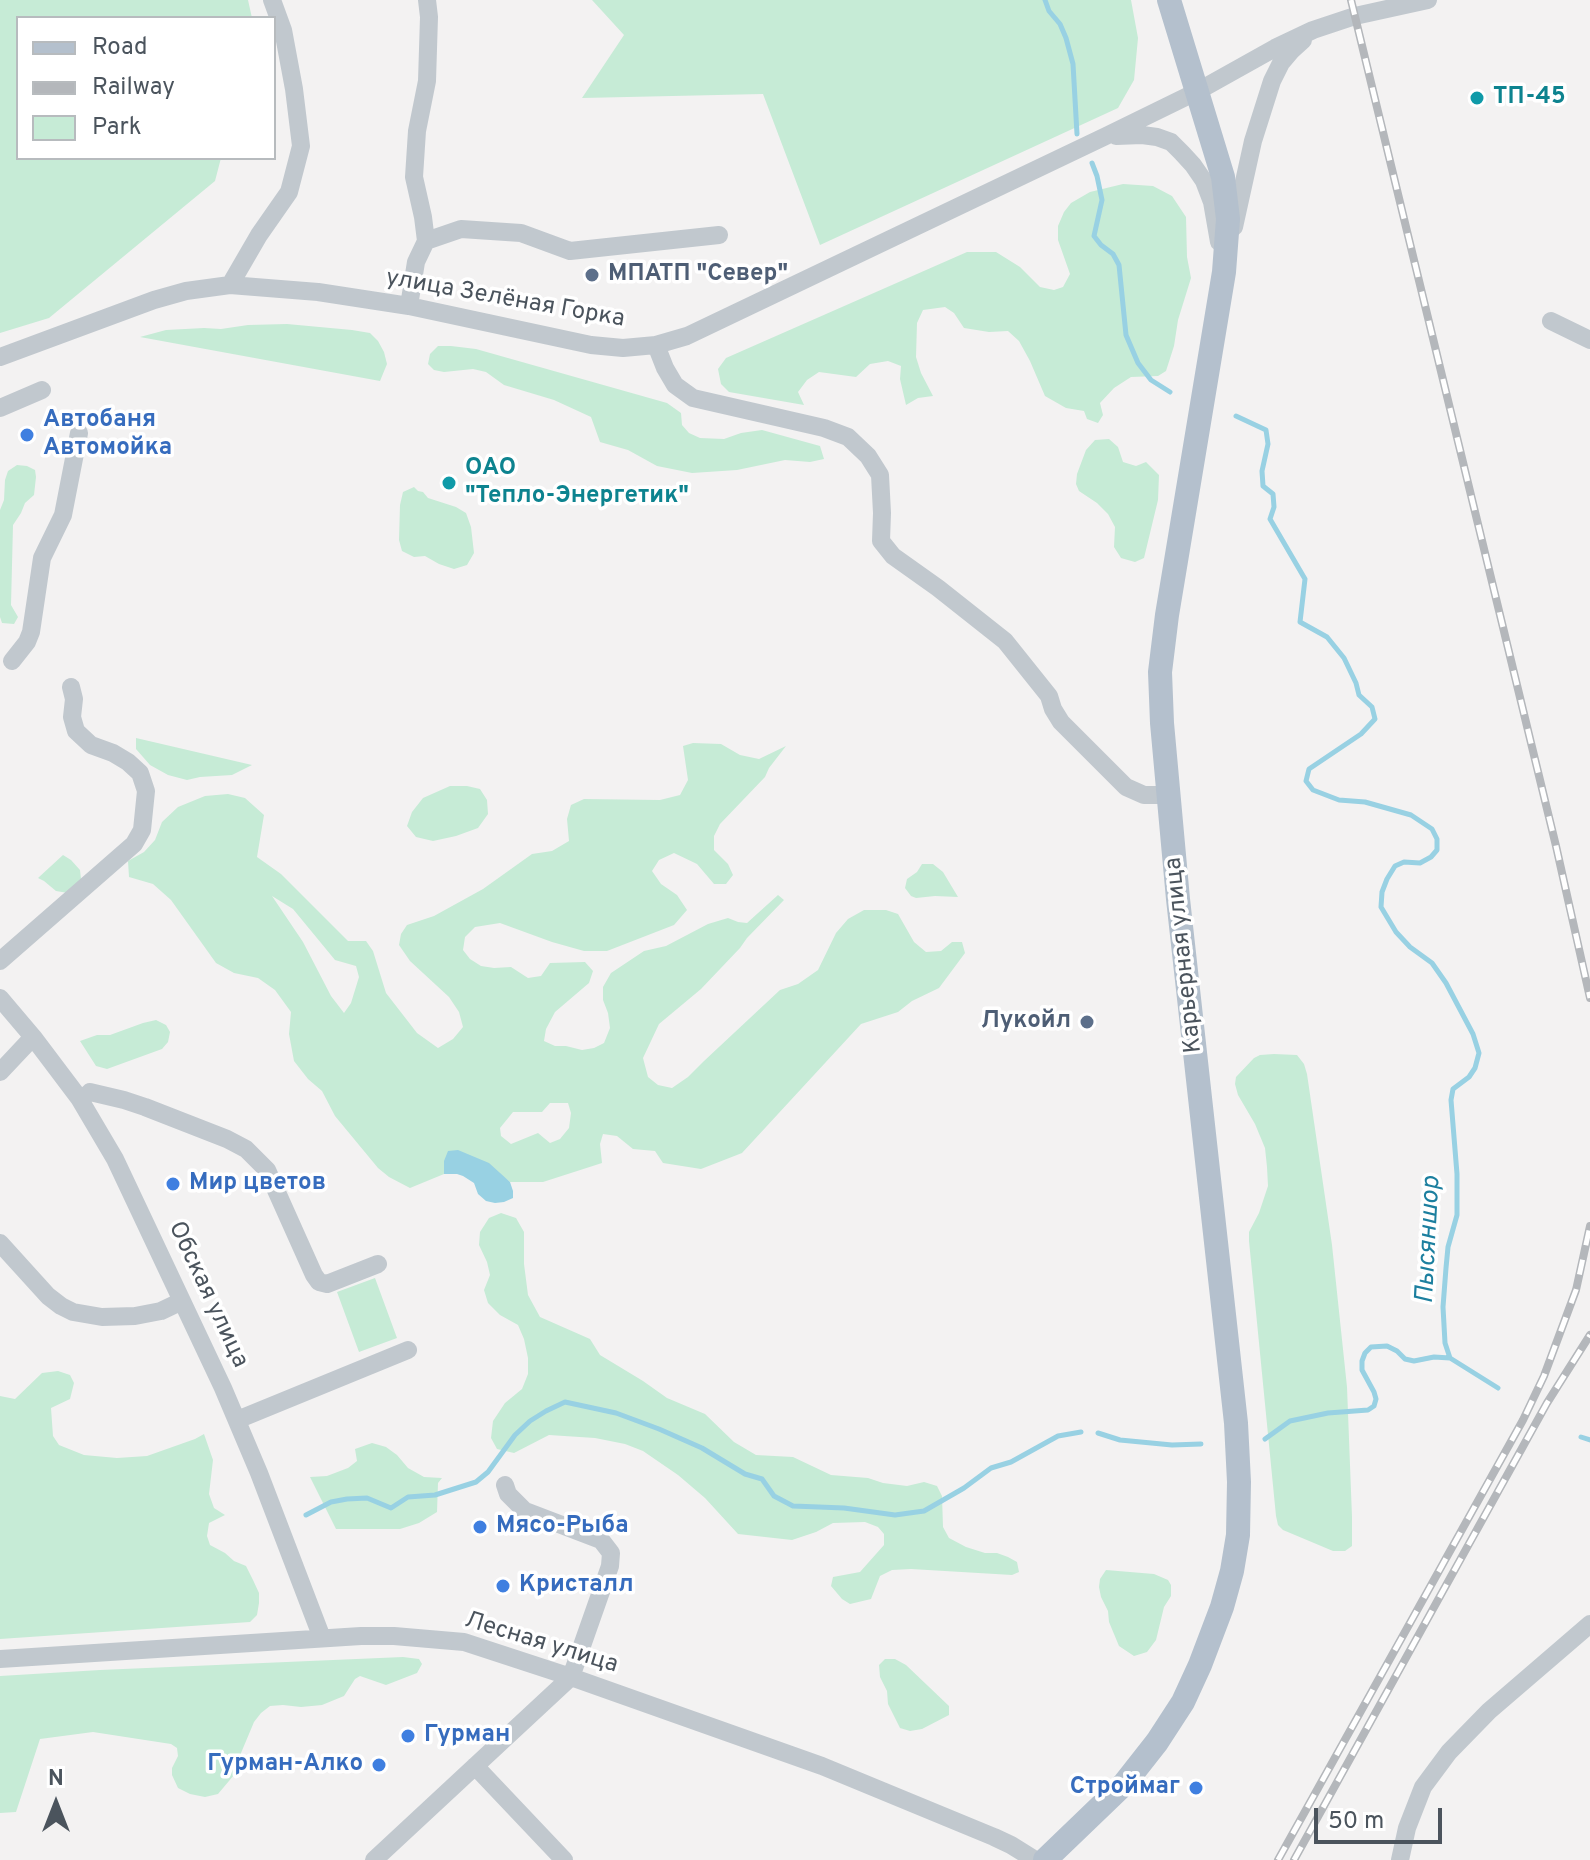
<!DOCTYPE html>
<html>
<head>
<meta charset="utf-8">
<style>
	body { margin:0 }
	#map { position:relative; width:1590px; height:1860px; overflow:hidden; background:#f3f2f2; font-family:Overpass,sans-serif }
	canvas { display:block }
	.legend { position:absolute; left:16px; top:16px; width:260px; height:144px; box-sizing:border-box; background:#fff; border:2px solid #b7bbbe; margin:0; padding:10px 14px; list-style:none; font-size:24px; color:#4b545d }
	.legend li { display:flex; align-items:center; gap:16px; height:40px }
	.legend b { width:40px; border:2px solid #b7bbbe }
	.north { position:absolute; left:16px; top:1764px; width:80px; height:80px; -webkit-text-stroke:6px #fff; paint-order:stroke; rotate:0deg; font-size:22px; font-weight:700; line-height:32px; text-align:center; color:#4b545d }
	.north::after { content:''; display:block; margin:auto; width:28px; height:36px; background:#4b545d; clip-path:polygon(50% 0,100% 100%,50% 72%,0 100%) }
	.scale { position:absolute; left:1314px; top:1808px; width:128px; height:36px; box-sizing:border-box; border:4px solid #4b545d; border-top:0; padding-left:10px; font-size:24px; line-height:28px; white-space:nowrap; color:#4b545d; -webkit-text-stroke:6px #fff; paint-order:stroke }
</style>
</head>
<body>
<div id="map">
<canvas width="1590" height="1860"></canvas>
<ul class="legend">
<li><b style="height:10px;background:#b4c0cd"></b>Road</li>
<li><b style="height:10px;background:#b4b7bb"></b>Railway</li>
<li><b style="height:22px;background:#c6ebd6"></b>Park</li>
</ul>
<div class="north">N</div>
<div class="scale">50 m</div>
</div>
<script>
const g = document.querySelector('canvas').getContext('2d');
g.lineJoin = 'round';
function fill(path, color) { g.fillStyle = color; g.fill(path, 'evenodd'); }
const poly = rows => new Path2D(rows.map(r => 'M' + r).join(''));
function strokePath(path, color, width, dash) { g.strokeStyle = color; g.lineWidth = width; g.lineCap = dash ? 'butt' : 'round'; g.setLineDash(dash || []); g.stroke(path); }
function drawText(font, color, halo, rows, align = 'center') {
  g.font = font + ' Overpass,sans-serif'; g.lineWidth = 7; g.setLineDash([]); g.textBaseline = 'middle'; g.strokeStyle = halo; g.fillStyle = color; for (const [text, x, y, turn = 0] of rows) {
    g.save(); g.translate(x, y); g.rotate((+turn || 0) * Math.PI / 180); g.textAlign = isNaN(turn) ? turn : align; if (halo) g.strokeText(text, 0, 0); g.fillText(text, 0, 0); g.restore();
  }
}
const green = poly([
	[0,0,248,0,252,18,18,18,18,158,221,158,215,181,49,318,0,333],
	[592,0,1131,0,1138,38,1134,80,1118,108,820,245,763,94,582,98,624,35],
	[1123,184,1153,186,1172,196,1186,217,1187,257,1191,278,1178,320,1174,346,1166,371,1158,376,1131,377,1114,388,1100,403,1103,415,1098,423,1087,419,1084,411,1066,408,1045,396,1030,361,1019,341,1008,331,989,332,964,328,954,313,945,307,923,310,917,323,916,357,921,373,933,396,918,398,906,405,900,379,901,366,888,361,870,364,856,377,819,372,807,380,798,392,804,405,729,392,721,384,718,369,726,358,967,252,996,252,1020,267,1040,287,1054,290,1063,287,1070,274,1058,240,1058,226,1064,212,1071,203,1090,192],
	[287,324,352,330,370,333,378,341,384,352,387,364,380,381,140,337,166,330,204,328,221,329,248,325],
	[438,346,451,346,476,349,667,403,681,413,682,425,689,433,700,438,724,439,741,433,762,430,820,446,824,459,810,462,785,460,737,470,692,473,657,466,628,450,600,442,591,417,554,400,504,385,486,372,473,369,444,372,434,370,428,364,430,354],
	[1109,439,1118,447,1123,462,1136,466,1146,462,1159,475,1158,500,1144,558,1135,562,1121,558,1114,547,1115,527,1108,514,1097,503,1079,491,1076,484,1077,474,1086,450,1095,440],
	[17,465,27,466,35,470,36,477,34,495,25,503,21,513,13,525,11,605,18,617,14,624,2,623,0,617,0,510,4,500,5,480,8,471],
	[414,487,418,491,423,492,428,498,456,507,466,513,471,527,474,553,467,565,454,569,439,564,425,556,414,557,402,551,399,540,400,505,403,492],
	[136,738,252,765,232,775,200,777,187,780,168,775,150,765,136,749],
	[693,743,721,744,740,755,759,759,786,746,769,768,765,777,720,824,714,836,714,850,728,864,733,875,726,884,714,884,697,864,674,853,659,860,652,871,661,884,677,895,687,910,674,925,607,951,584,951,552,942,500,923,475,927,465,937,463,950,470,959,481,966,494,968,511,967,528,978,541,976,550,963,585,962,593,971,589,983,555,1012,546,1029,544,1041,555,1046,566,1046,582,1050,594,1048,604,1043,610,1028,608,1013,603,1000,603,987,611,973,644,951,666,946,708,924,728,918,738,922,747,923,778,895,784,900,747,938,740,948,701,989,659,1024,643,1058,648,1077,658,1085,672,1088,688,1077,704,1061,780,990,798,984,818,970,836,933,848,919,864,910,886,910,898,914,914,942,926,952,941,951,952,942,962,942,965,953,939,988,912,1001,898,1012,861,1024,742,1153,701,1169,663,1163,655,1151,633,1149,617,1136,603,1134,600,1144,602,1163,543,1182,510,1182,505,1178,444,1161,444,1174,410,1188,389,1177,378,1168,335,1116,322,1091,308,1079,294,1061,289,1034,291,1012,275,990,258,978,234,973,216,963,171,900,153,884,129,877,128,861,144,852,155,840,162,822,178,807,205,796,228,794,245,798,264,815,257,857,281,874,348,941,366,941,373,951,386,993,417,1033,438,1048,453,1039,463,1027,459,1012,449,997,410,961,399,945,401,934,407,925,434,916,483,889,532,854,552,851,569,841,567,819,571,805,584,799,660,800,680,795,688,780,683,746],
	[272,896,293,909,335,960,356,966,359,977,351,1003,344,1013,331,996,303,942],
	[550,1103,568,1103,571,1113,569,1128,560,1139,550,1143,538,1133,511,1144,501,1136,500,1128,513,1112,542,1112],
	[450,786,467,786,480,789,487,800,488,814,478,828,456,836,433,841,416,837,407,826,412,812,423,798],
	[63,855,71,860,80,870,81,879,68,893,56,891,44,881,38,878],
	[922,864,933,864,943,872,958,897,935,896,916,898,911,896,905,888,907,879,917,872],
	[156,1020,166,1025,170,1032,168,1042,162,1049,107,1069,96,1066,80,1041,97,1035,110,1035,143,1023],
	[1274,1054,1297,1055,1304,1064,1307,1074,1332,1245,1347,1387,1352,1517,1352,1546,1345,1551,1333,1551,1283,1530,1278,1525,1276,1516,1249,1241,1249,1232,1259,1213,1268,1186,1267,1167,1265,1148,1255,1124,1238,1095,1235,1084,1236,1077,1254,1058,1260,1055],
	[501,1213,516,1218,524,1232,524,1264,528,1295,540,1317,590,1339,600,1355,643,1381,667,1398,705,1414,734,1442,756,1455,793,1457,831,1475,868,1478,883,1483,907,1486,924,1482,937,1486,942,1496,943,1527,949,1538,966,1547,985,1553,997,1553,1008,1557,1017,1562,1019,1572,1012,1575,911,1569,892,1570,880,1576,871,1599,850,1604,842,1599,831,1586,833,1577,860,1572,884,1545,884,1534,878,1527,865,1522,833,1523,816,1532,792,1540,738,1534,705,1498,678,1475,643,1451,625,1444,595,1438,549,1435,514,1453,497,1449,491,1438,493,1421,505,1403,522,1389,528,1374,528,1358,524,1339,518,1325,500,1315,488,1303,484,1290,490,1275,487,1262,479,1245,480,1232,489,1218],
	[375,1278,397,1338,359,1352,337,1292],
	[58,1371,70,1375,74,1383,70,1399,51,1408,53,1436,59,1445,84,1455,117,1458,147,1456,195,1439,204,1434,213,1460,209,1494,214,1508,225,1515,209,1523,207,1536,210,1545,225,1553,234,1561,246,1566,253,1580,259,1593,259,1603,257,1615,250,1622,0,1639,0,1396,15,1399,42,1373],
	[372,1443,386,1447,397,1455,408,1468,424,1477,442,1478,438,1483,437,1512,419,1523,400,1529,336,1529,310,1477,327,1476,348,1468,357,1461,355,1449],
	[1106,1570,1154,1574,1168,1580,1171,1585,1171,1596,1164,1607,1156,1640,1147,1652,1134,1656,1119,1646,1109,1622,1108,1611,1101,1597,1099,1587,1100,1579],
	[403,1657,419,1659,422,1664,417,1673,386,1685,360,1676,355,1679,344,1696,322,1705,301,1707,283,1705,270,1706,261,1713,254,1722,241,1753,240,1764,234,1775,218,1794,205,1797,190,1794,178,1788,172,1775,172,1768,178,1756,177,1748,171,1744,93,1732,40,1739,16,1812,0,1813,0,1676,100,1670],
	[885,1659,895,1659,906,1665,949,1706,949,1715,922,1729,910,1731,900,1728,888,1704,887,1691,880,1677,879,1665]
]);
const water = poly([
	[458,1150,489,1163,510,1182,513,1191,513,1198,504,1202,495,1203,486,1201,478,1194,474,1183,463,1176,457,1174,444,1174,444,1161,448,1151]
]);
const stream = poly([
	[1045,0,1049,11,1060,24,1066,38,1073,64,1077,134],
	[1092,163,1097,176,1102,200,1094,236,1101,245,1113,254,1119,265,1126,335,1138,363,1151,380,1170,392],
	[1236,416,1266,430,1268,444,1262,471,1263,486,1273,494,1274,507,1270,519,1305,579,1300,622,1327,637,1344,658,1356,683,1359,695,1372,707,1375,719,1361,734,1309,769,1306,781,1313,790,1339,800,1365,802,1411,815,1432,829,1437,839,1437,850,1431,857,1420,863,1404,862,1395,866,1387,879,1382,892,1381,907,1396,932,1410,947,1432,963,1446,983,1473,1034,1479,1053,1475,1068,1469,1077,1453,1089,1451,1100,1457,1174,1457,1215,1448,1247,1446,1268,1443,1307,1445,1343,1450,1358,1498,1388],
	[1098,1433,1120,1440,1172,1445,1201,1444],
	[1581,1437,1590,1440],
	[1265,1439,1290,1421,1328,1413,1368,1410,1374,1406,1376,1399,1374,1392,1362,1370,1362,1361,1365,1353,1371,1347,1387,1346,1397,1351,1405,1359,1414,1361,1434,1357,1450,1358],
	[306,1515,331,1502,347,1499,367,1498,391,1508,408,1497,435,1495,476,1482,488,1472,515,1435,530,1421,546,1411,565,1402,616,1413,659,1429,702,1448,745,1474,762,1479,774,1496,793,1506,844,1508,895,1515,924,1511,964,1488,991,1468,1011,1462,1058,1436,1081,1432]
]);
const minor = poly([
	[1116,136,1142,135,1157,137,1171,142,1182,153,1193,165,1204,181,1212,202,1219,242],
	[1234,227,1253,141,1272,81,1281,63,1292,50,1303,40],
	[426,241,423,217,414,177,417,131,427,81,429,17,427,0],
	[230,285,259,235,289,192,301,146,294,89,283,30,272,0],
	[409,306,416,262,426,241,461,229,521,233,570,251,719,235],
	[1551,321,1590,340],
	[656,345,665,368,675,385,693,398,824,428,848,437,868,456,880,475,882,513,881,541,893,556,938,588,1005,641,1049,696,1053,709,1061,722,1126,787,1144,795,1168,795],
	[0,357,154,300,186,291,230,285,318,292,409,306,591,345,623,348,656,345,687,336,1106,136,1198,91,1275,48,1313,30,1355,16,1428,0],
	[0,408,42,390],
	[12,661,27,642,31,632,42,558,63,515,79,433],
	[0,961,134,844,142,830,146,791,140,773,128,762,113,753,91,745,76,731,72,717,74,699,71,687],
	[0,998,33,1037,79,1098,115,1159,223,1388,259,1473,322,1638],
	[0,1072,33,1037],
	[90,1092,124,1100,145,1107,227,1139,246,1149,267,1170,314,1275,319,1282,327,1284,378,1264],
	[0,1243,48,1296,61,1306,73,1312,102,1317,135,1316,161,1311,182,1301],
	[237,1420,408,1350],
	[0,1659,361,1636,394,1636,464,1642,571,1677,822,1766,994,1837,1011,1845,1035,1860],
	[475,1766,564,1860],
	[374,1860,571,1677,610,1566,611,1553,601,1540,525,1511,508,1494,505,1485],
	[1400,1860,1407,1828,1423,1787,1449,1752,1489,1711,1590,1624]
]);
const major = poly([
	[1045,1860,1124,1784,1157,1742,1183,1702,1200,1665,1222,1607,1232,1571,1238,1535,1239,1482,1236,1423,1178,899,1162,723,1160,672,1167,615,1224,272,1228,219,1223,177,1169,0]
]);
const rail = poly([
	[1351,0,1556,846,1590,998],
	[1278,1860,1523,1420,1544,1376,1576,1290,1590,1226],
	[1294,1860,1547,1403,1590,1335]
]);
const markers = [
	[1477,98,8,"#0f9aa8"],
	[592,275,8,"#5c6f8a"],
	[27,435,8,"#3f7fe0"],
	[449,483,8,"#0f9aa8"],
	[1087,1022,8,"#5c6f8a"],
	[173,1184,8,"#3f7fe0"],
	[480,1527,8,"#3f7fe0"],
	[503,1586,8,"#3f7fe0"],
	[408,1736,8,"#3f7fe0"],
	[379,1765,8,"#3f7fe0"],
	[1196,1788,8,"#3f7fe0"]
];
const cultureNames = [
	["ТП-45",1493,98],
	["ОАО",465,469],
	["\"Тепло-Энергетик\"",465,497]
];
const serviceNames = [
	["МПАТП \"Север\"",608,275],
	["Лукойл",1071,1022,"right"]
];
const streetNames = [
	["улица Зелёная Горка",505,300,10],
	["Карьерная улица",1185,955,-96],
	["Обская улица",207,1295,65],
	["Лесная улица",541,1644,17]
];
const shopNames = [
	["Автобаня",43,421],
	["Автомойка",43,449],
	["Мир цветов",189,1184],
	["Мясо-Рыба",496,1527],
	["Кристалл",519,1586],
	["Гурман",424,1736],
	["Гурман-Алко",363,1765,"right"],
	["Строймаг",1180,1788,"right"]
];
const waterNames = [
	["Пысяншор",1430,1240,-87]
];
fill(green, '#c6ebd6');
fill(water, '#98d1e3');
strokePath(stream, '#98d1e3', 5);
strokePath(minor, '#c1c8ce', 18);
strokePath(major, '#b4c0cd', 24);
strokePath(rail, '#b4b7bb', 8);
strokePath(rail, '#fff', 5, [15]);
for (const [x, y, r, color] of markers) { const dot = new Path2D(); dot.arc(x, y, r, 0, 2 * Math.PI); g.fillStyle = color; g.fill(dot); strokePath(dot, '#fff', 3); }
drawText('bold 24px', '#0d838f', '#fff', cultureNames, 'left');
drawText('bold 24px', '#4e5e75', '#fff', serviceNames, 'left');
drawText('24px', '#4b545d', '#fff', streetNames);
drawText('bold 24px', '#366cbe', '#fff', shopNames, 'left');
drawText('italic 26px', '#1c7f9f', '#fff', waterNames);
</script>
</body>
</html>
